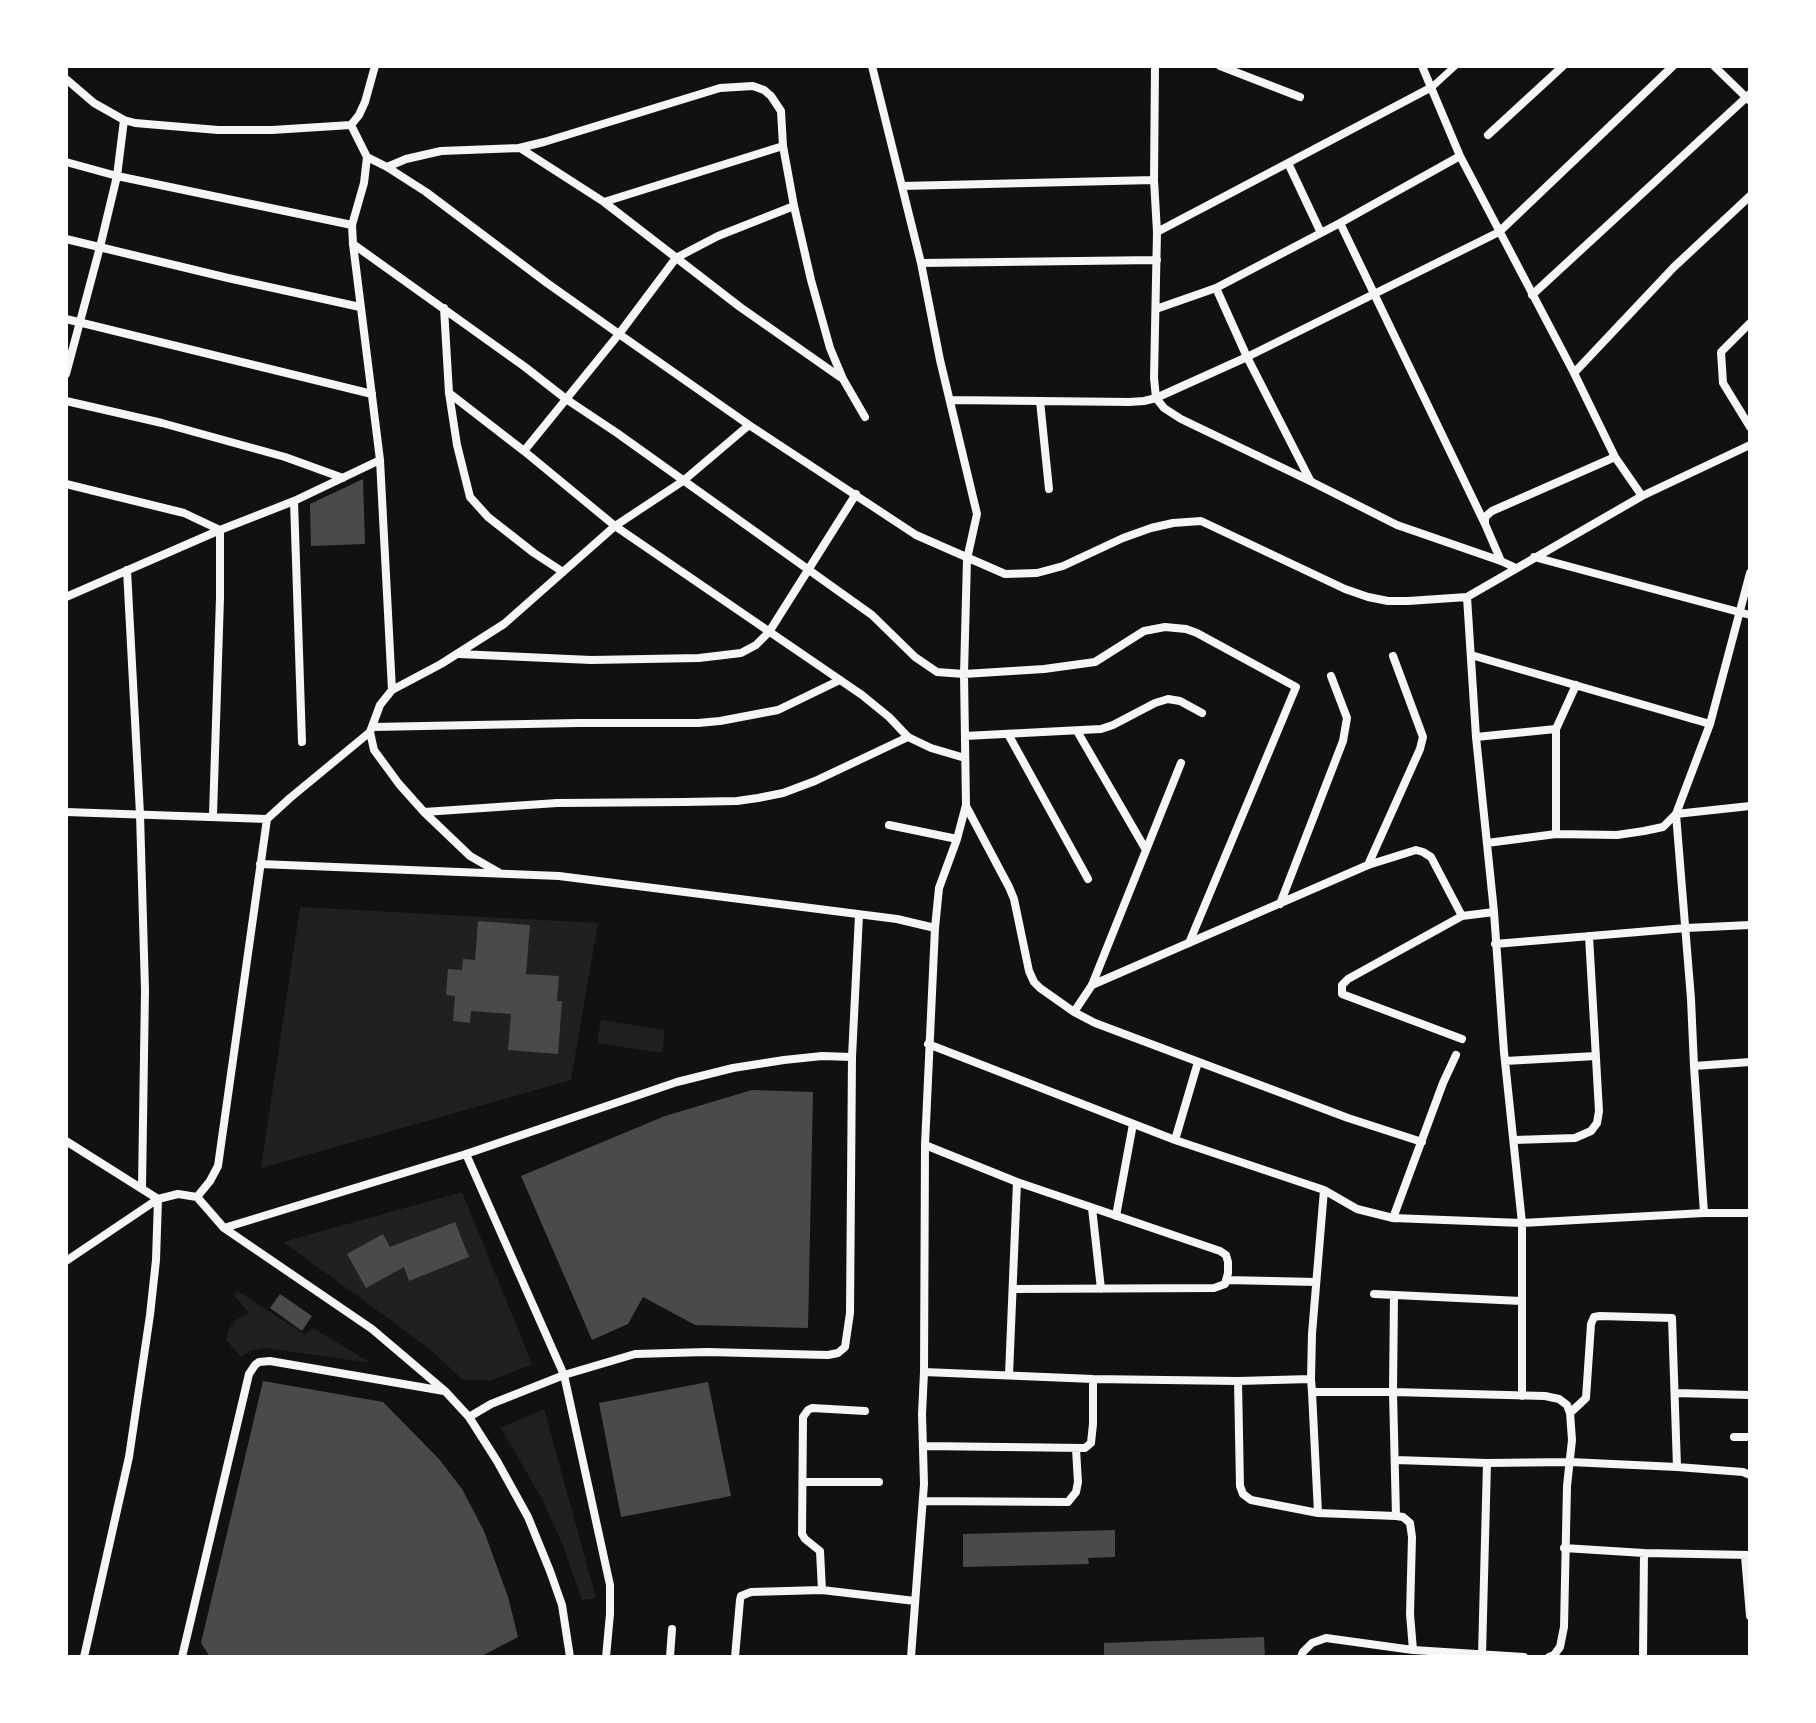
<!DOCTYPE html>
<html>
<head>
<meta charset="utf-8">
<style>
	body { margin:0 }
	#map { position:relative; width:1816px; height:1723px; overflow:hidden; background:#111; font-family:Quicksand,sans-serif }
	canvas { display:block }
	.frame { position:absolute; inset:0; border:68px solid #fff; pointer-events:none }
</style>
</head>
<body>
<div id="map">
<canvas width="1816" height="1723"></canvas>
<div class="frame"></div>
</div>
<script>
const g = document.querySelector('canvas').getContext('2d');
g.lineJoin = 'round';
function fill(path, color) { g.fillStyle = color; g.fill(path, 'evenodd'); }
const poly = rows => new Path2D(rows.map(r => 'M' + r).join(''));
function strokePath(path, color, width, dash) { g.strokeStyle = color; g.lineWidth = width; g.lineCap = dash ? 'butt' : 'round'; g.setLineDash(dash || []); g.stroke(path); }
const green = poly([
	[300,907,598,923,571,1080,261,1168],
	[601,1020,665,1030,662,1053,597,1043],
	[462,1192,532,1364,492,1380,463,1380,433,1352,407,1332,283,1242],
	[238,1291,305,1335,313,1328,371,1363,265,1348,250,1351,241,1357,226,1340,229,1329,236,1320,249,1313,234,1295],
	[544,1409,596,1598,582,1600,562,1543,542,1499,501,1428]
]);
const building = poly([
	[363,479,365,544,311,546,310,504],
	[478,921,530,925,526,974,559,976,557,1001,562,1001,558,1054,508,1050,511,1014,471,1011,470,1023,453,1021,455,996,446,995,448,969,462,970,463,959,475,960],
	[752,1090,813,1092,808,1328,695,1325,643,1297,628,1324,592,1340,521,1176,665,1116],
	[455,1222,469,1257,409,1281,404,1267,366,1288,347,1254,383,1234,390,1247],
	[280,1294,312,1316,302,1331,270,1308],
	[263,1381,383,1402,439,1459,462,1489,484,1531,508,1597,518,1637,480,1657,210,1657,201,1643],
	[708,1382,731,1496,621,1517,599,1403],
	[1115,1530,1115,1557,1088,1558,1089,1564,963,1567,963,1534],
	[1264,1637,1265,1657,1104,1657,1104,1643]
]);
const pedestrian = poly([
	[1432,87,1455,66]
]);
const minor = poly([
	[872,66,921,263,940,360,977,514,967,559,964,674,966,805,957,839,939,888,935,928,925,1145,924,1372,922,1414,924,1484,911,1657],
	[1155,66,1154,180,1157,232,1154,378,1156,398],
	[1220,66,1300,97],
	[1422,66,1460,156,1574,373,1615,457,1642,496],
	[1714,66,1750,101],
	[66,79,94,103,124,120,135,123,218,130,272,130,351,125],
	[351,125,367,157,364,183,352,225,353,244,380,460,392,690],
	[351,125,359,115,365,102,375,66],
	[1488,135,1563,66],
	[520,148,604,202,740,307,840,377],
	[367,157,387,167,426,192,547,283,619,334,749,425,916,535,1005,574,1037,573,1063,566,1123,538,1151,528,1173,523,1201,521,1345,589,1368,597,1388,601,1408,601,1467,597,1642,496,1750,445],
	[66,162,117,176,352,225],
	[1288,163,1321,233],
	[387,167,406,159,441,151,519,148,544,142,720,88,753,86,764,90,771,96,781,111,783,146,794,206,811,280,830,348,843,379,865,417],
	[902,186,1154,180],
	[604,202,783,146],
	[1340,223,1485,524],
	[1157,232,1432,87],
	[66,239,228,278,360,307],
	[353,244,525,367,566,399,617,433,872,615,915,657,937,672,964,674,1044,669,1095,662,1144,631,1165,627,1186,629,1197,633,1296,687,1189,943],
	[921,263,1157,260],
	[1216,288,1247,357,1310,480],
	[1532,295,1750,94],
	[444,308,449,393,457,445,470,497,488,517,534,553,563,572],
	[1156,309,1216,288,1340,223,1460,156],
	[66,319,372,394],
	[1750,323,1721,352,1723,383,1750,427],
	[1574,373,1674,267,1750,196],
	[66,374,100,247,117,176,124,120],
	[449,393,524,451,615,526,862,695,889,717,908,737,931,748,965,758],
	[1156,398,1164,408,1181,419,1310,481,1397,525,1501,561,1516,568],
	[950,400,1129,402,1144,401,1156,398,1247,357,1499,232,1673,66],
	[66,401,162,423,285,457,343,478],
	[1040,401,1049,489],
	[524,451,619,334,676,258,718,236,794,206],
	[66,484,184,513,220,530,220,598,213,815],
	[294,501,302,742],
	[1534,557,1750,615],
	[1501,561,1485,524,1485,517,1492,511,1615,457],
	[127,570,140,814,145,990,142,1187],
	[66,597,220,530,294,501,380,460],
	[1467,597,1476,737,1494,912,1504,1052,1522,1223,1522,1396],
	[459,654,591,660,699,658,741,653,756,645,769,632,856,494],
	[1471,655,1710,724],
	[372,727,578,723,698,723,720,721,778,710,840,680],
	[1556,729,1556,834],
	[1077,731,1146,850],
	[370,732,374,750,399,784,424,812,470,856,498,872],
	[1008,734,1088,879],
	[965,736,1101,729,1113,725,1155,703,1168,699,1180,701,1202,713],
	[1476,737,1556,729,1576,685],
	[966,806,1009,887,1014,899,1029,971,1034,982,1040,988,1074,1012,1095,1023,1348,1118,1422,1142],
	[66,812,267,819],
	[424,812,557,803,684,802,737,801,758,798,783,793,815,781,908,737],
	[267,819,290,798,370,732,380,705,392,690,441,664,504,624,615,526,683,481,749,425],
	[889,825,957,839],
	[1487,843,1556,834,1617,835,1644,831,1663,827,1676,814,1750,806],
	[260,864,559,876,897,919,935,928],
	[1368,865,1420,749,1423,737,1393,656],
	[1280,904,1343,741,1347,718,1331,676],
	[1495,944,1686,928,1750,925],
	[1092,985,1368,865,1416,850,1423,852,1431,857,1462,916,1494,912],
	[1074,1012,1092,985,1181,763],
	[1462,1039,1342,994,1342,985,1348,979,1462,916],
	[928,1044,1175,1140,1324,1190,1357,1209,1393,1218,1522,1223,1704,1213,1750,1213],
	[1505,1061,1596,1056],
	[1694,1066,1750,1062],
	[1175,1140,1198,1062],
	[1514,1140,1575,1138,1591,1131,1597,1123,1599,1111,1589,936],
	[66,1141,158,1199],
	[925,1145,1017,1182,1220,1251,1226,1255,1228,1262,1228,1273,1225,1284,1214,1288,1013,1289],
	[466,1154,564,1375,610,1585,610,1614,606,1657],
	[197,1197,210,1181,218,1166,267,819],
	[1092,1208,1101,1289],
	[1704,1213,1694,1066,1691,999,1676,814,1710,724,1750,573],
	[1116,1216,1133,1124],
	[1393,1218,1443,1083,1456,1055],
	[224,1228,466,1154,677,1082,733,1068,784,1060,822,1056,852,1057],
	[66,1261,158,1199,178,1194,197,1197,224,1228,372,1329,445,1391,469,1417,497,1461,528,1517,550,1571,562,1605,570,1657],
	[1226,1280,1316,1282],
	[1374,1294,1521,1301],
	[1394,1295,1393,1392,1396,1516],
	[924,1372,1093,1379,1238,1381,1311,1379,1312,1392,1393,1392,1545,1396,1559,1399,1567,1405,1570,1413,1572,1440,1567,1486,1564,1627,1560,1647,1554,1655,1549,1657],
	[1009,1375,1017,1182],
	[1311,1379,1312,1334,1324,1190],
	[1238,1381,1240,1486,1243,1494,1251,1500,1318,1513,1396,1516,1403,1517,1410,1523,1412,1537,1410,1614,1413,1650],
	[1312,1392,1318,1513],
	[1675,1393,1750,1395],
	[1570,1413,1586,1398,1591,1324,1594,1317,1600,1316,1672,1318,1677,1467],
	[469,1417,491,1404,564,1375,635,1354,707,1352,828,1355,838,1353,845,1347,850,1313,852,1057,859,915],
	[1734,1437,1750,1437],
	[923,1446,1085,1448,1091,1443,1093,1424,1093,1379],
	[1396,1460,1487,1463,1570,1462,1677,1467,1743,1472,1750,1475],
	[803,1482,879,1482],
	[923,1501,1068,1502,1076,1492,1078,1482,1076,1449],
	[1564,1548,1644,1553,1750,1555],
	[1745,1556,1750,1616],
	[822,1590,820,1551,805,1539,802,1534,803,1417,808,1410,812,1408,865,1411],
	[1482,1655,1487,1463],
	[84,1657,129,1457,150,1315,156,1260,158,1199],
	[182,1657,249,1374,255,1365,259,1362,270,1361,444,1391],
	[670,1657,672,1629],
	[735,1657,740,1600,741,1596,751,1592,822,1590,915,1601],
	[1301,1657,1303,1652,1312,1643,1326,1638,1413,1650,1524,1657],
	[1643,1657,1644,1553]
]);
fill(green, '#202020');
fill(building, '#4a4a4a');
strokePath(pedestrian, '#f5f5f5', 7);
strokePath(minor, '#f5f5f5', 8);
</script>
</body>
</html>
